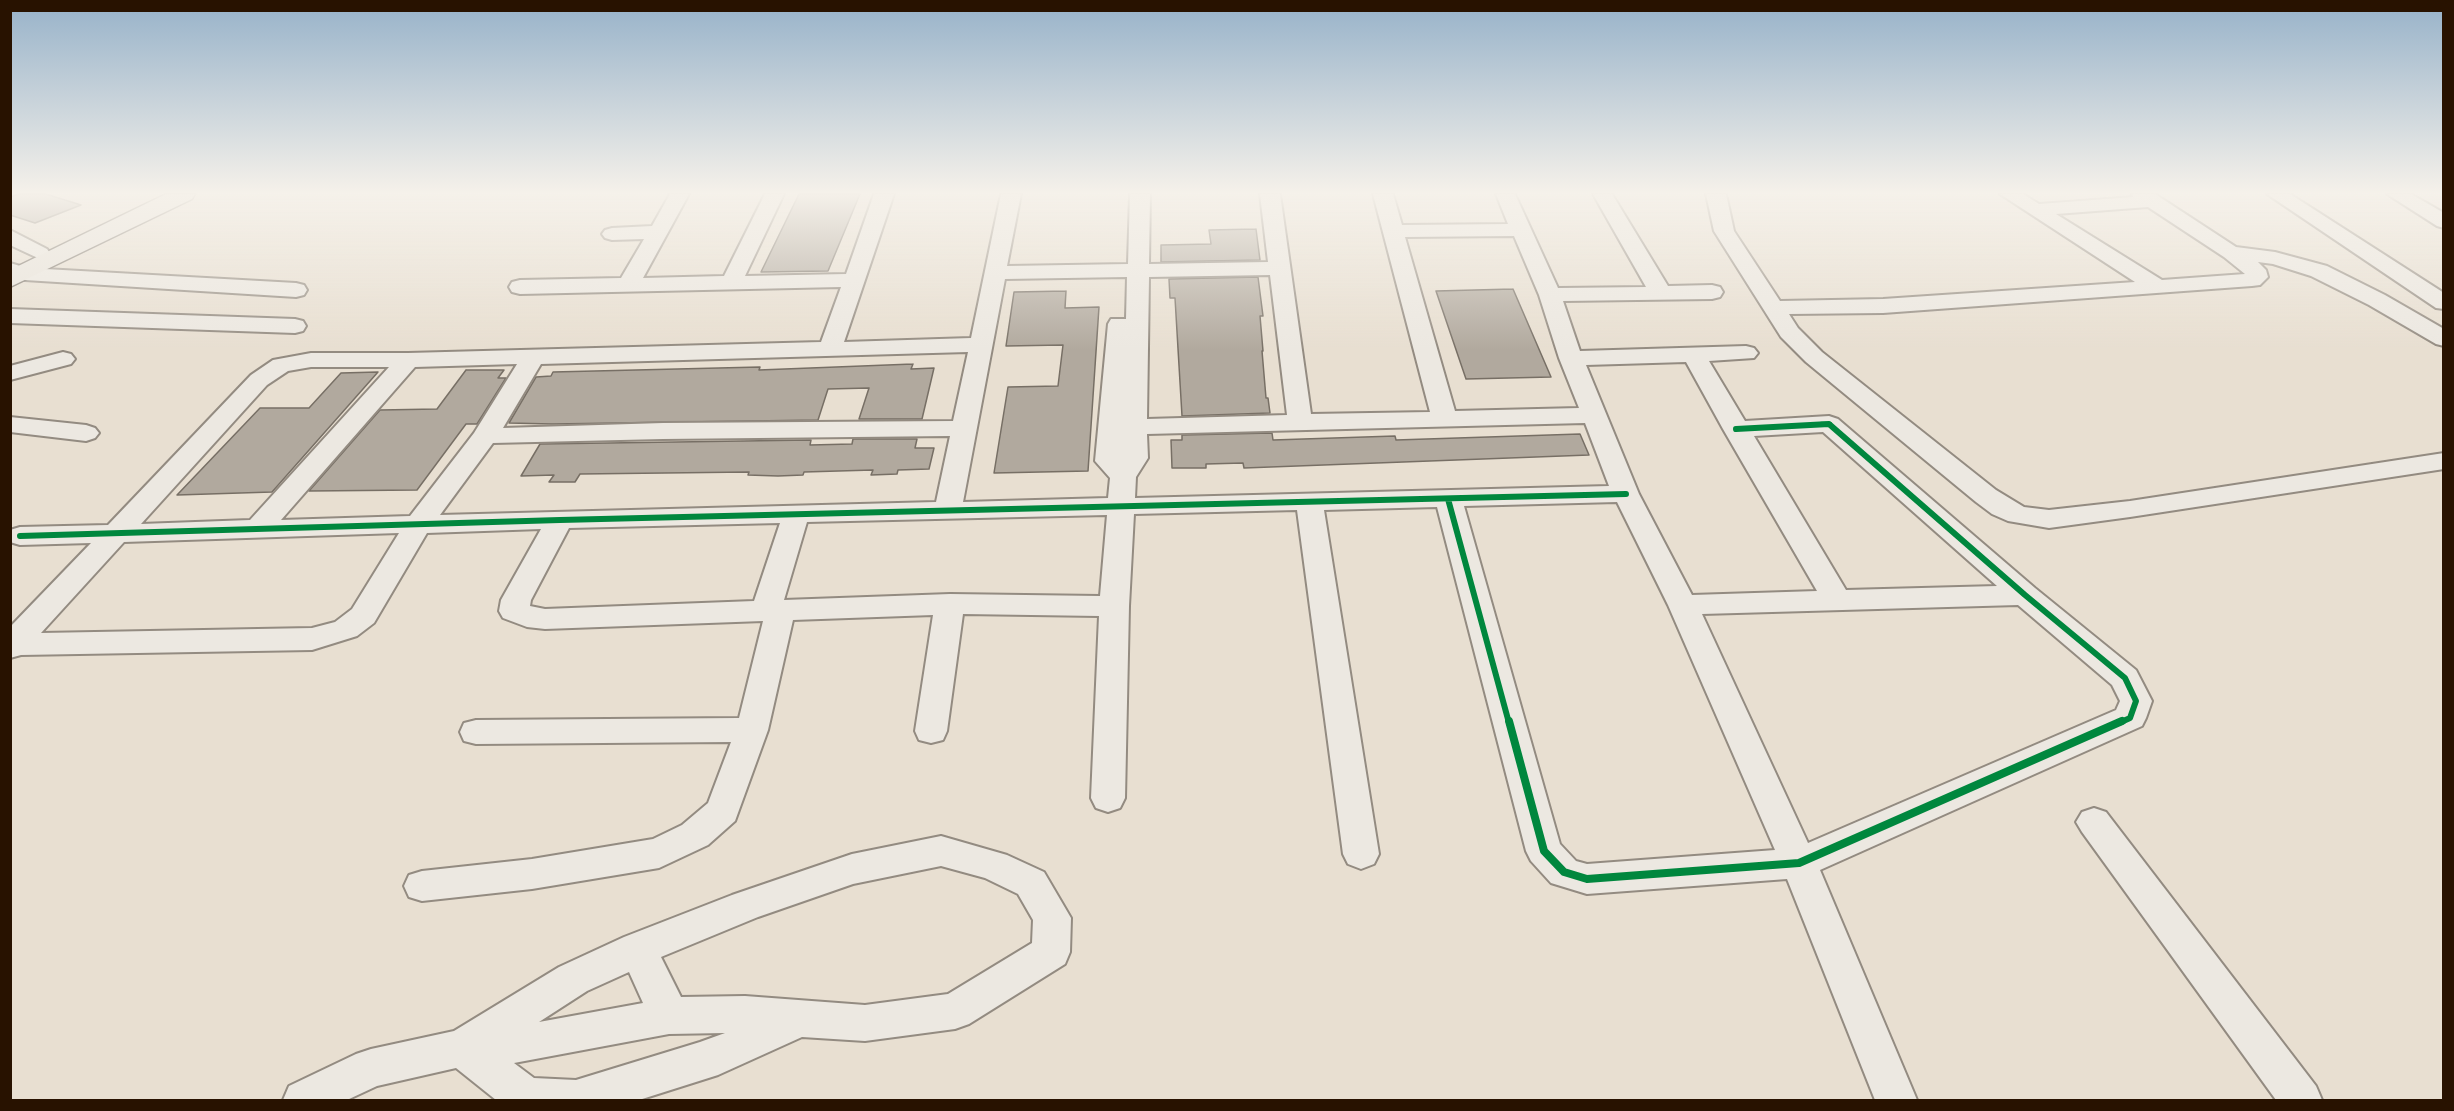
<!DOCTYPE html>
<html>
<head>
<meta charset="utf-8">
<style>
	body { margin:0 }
	#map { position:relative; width:2454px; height:1111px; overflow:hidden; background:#e8dfd1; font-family:"IM FELL French Canon",serif }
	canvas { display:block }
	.frame { position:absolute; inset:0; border:12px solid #281200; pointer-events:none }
</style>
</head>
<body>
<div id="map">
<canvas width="2454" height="1111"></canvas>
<div class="frame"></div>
</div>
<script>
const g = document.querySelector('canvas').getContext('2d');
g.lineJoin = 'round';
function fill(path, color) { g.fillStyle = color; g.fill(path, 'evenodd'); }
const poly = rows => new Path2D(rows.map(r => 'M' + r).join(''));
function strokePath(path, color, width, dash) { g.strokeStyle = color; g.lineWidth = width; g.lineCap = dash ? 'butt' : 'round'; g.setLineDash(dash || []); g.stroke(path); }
const building = poly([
	[19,194,46,194,81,205,35,223,10,215,10,197,19,194],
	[799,194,860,194,828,271,761,272,799,194],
	[1256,229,1260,260,1161,262,1161,245,1211,244,1209,230,1256,229],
	[1258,277,1263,316,1260,316,1263,351,1262,351,1266,398,1268,398,1270,413,1182,416,1175,298,1170,298,1169,279,1258,277],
	[1513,289,1551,377,1466,379,1436,291,1513,289],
	[1066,291,1065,308,1099,307,1088,471,994,473,1008,387,1058,386,1063,345,1006,346,1014,292,1066,291],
	[913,364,911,369,934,368,922,419,859,419,869,388,828,389,818,420,552,424,509,423,536,377,551,376,553,372,760,367,759,370,913,364],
	[466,370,504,370,498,378,506,378,477,424,466,424,417,490,309,491,380,410,437,409,466,370],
	[378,372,272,492,177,495,260,408,309,408,341,373,378,372],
	[1272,433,1273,440,1395,436,1396,440,1580,434,1589,455,1244,468,1243,463,1206,464,1206,468,1172,468,1171,440,1182,440,1182,435,1272,433],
	[853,439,917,439,915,448,934,448,929,469,898,470,897,474,871,475,873,470,804,472,803,475,778,476,748,475,749,472,580,474,575,482,549,482,554,475,521,476,540,444,811,440,810,445,852,444,853,439]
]);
const minor = poly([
	[670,194,689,194,643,278,724,276,765,194,784,194,745,276,846,274,874,194,894,194,844,342,971,338,1001,194,1021,194,1007,266,1128,264,1130,194,1150,194,1149,264,1268,262,1260,194,1280,194,1311,414,1430,412,1373,194,1393,194,1402,225,1508,224,1496,194,1515,194,1558,288,1646,287,1593,194,1612,194,1668,286,1712,285,1720,287,1723,292,1720,297,1712,299,1563,301,1580,351,1746,346,1754,348,1758,353,1754,358,1709,361,1745,421,1829,416,1838,419,2035,588,2136,670,2152,701,2146,718,2142,726,1820,870,1917,1100,1875,1100,1787,879,1587,894,1551,883,1531,861,1526,851,1437,507,1324,510,1379,854,1374,864,1361,869,1348,864,1343,854,1297,510,1134,514,1129,606,1125,798,1120,808,1108,812,1096,808,1091,798,1099,616,963,614,947,731,943,740,931,743,919,740,915,731,933,615,793,620,768,730,735,821,708,845,659,868,532,889,422,901,409,897,404,886,409,875,422,871,532,859,653,839,682,825,708,803,731,742,476,744,464,741,460,732,464,723,476,720,739,718,763,621,545,629,527,627,503,618,499,611,501,600,541,529,427,533,374,623,357,636,312,650,21,655,10,658,10,627,91,543,20,545,10,542,10,530,20,527,108,525,251,375,273,360,311,353,408,353,821,342,841,287,520,294,512,292,509,287,512,282,520,280,621,278,644,239,612,240,605,238,602,234,605,230,612,228,652,226,670,194],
	[1514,236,1539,295,1559,358,1579,408,1455,411,1405,237,1514,236],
	[1270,275,1287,415,1147,419,1149,277,1270,275],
	[1127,277,1126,319,1111,319,1108,324,1095,461,1110,478,1108,498,963,502,1005,279,1127,277],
	[968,352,953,421,663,423,503,428,541,364,968,352],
	[1686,362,1723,429,1817,591,1692,595,1639,494,1586,365,1686,362],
	[517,364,474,433,410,516,281,520,415,367,517,364],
	[311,367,389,367,250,520,141,524,267,385,288,371,311,367],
	[1585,423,1609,486,1135,498,1136,477,1148,458,1147,434,1585,423],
	[1823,432,1997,586,1846,590,1754,436,1823,432],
	[950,436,936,502,440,515,493,443,663,439,950,436],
	[1617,502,1668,605,1775,850,1587,864,1576,861,1560,844,1464,506,1617,502],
	[1107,515,1100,596,950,594,784,600,807,522,1107,515],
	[780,523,754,601,545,609,530,606,531,600,569,528,780,523],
	[399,533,352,609,335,622,312,628,41,633,124,542,399,533],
	[2018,605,2112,685,2120,701,2116,710,1808,843,1702,614,2018,605],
	[1706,194,1726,194,1734,231,1780,301,1883,299,2135,282,2000,194,2023,194,2039,204,2133,197,2132,194,2155,194,2236,247,2275,252,2327,266,2385,295,2444,329,2444,346,2436,344,2369,305,2311,276,2273,264,2258,262,2266,270,2268,277,2260,285,2252,286,1883,313,1789,314,1798,328,1822,352,1996,490,2024,507,2049,510,2130,501,2444,453,2444,469,2130,517,2049,528,2008,521,1992,514,1976,502,1806,362,1781,337,1714,231,1706,194],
	[2148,207,2224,257,2245,274,2162,280,2056,214,2148,207],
	[2267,194,2290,194,2444,293,2444,309,2436,308,2267,194],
	[2387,194,2411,194,2444,213,2444,228,2437,226,2387,194],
	[10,230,47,249,50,253,47,257,40,259,10,245,10,230],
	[10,263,27,268,296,283,304,285,307,290,304,295,296,297,25,280,10,276,10,263],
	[10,309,295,319,303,321,306,326,303,331,295,333,10,323,10,309],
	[63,352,71,354,75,359,71,364,10,380,10,366,63,352],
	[10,417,86,425,95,428,99,433,95,438,86,441,10,432,10,417],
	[2094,808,2106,812,2316,1086,2322,1100,2276,1100,2082,832,2076,822,2082,812,2094,808],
	[941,836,1007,855,1044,872,1071,918,1070,952,1065,964,969,1024,955,1029,865,1041,802,1037,718,1075,639,1100,496,1100,456,1068,377,1086,347,1100,283,1100,289,1086,356,1054,371,1049,454,1031,559,967,624,937,732,895,852,854,941,836],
	[941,866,985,878,1018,894,1033,920,1032,943,948,994,865,1005,745,996,681,997,661,957,758,917,853,884,941,866],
	[629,972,643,1003,539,1022,587,991,629,972],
	[725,1033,700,1042,576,1080,534,1078,514,1063,669,1034,725,1033]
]);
const major = poly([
	[166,194,195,194,192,199,10,287,10,270,166,194]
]);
const cyclewayFar2 = poly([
	[1821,424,1830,424]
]);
const cyclewayFar1 = poly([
	[1736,429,1829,424,2025,595,2125,678,2136,701,2130,718,2119,723],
	[1448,499,1509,723],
	[20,536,560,520,1626,494]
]);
const cycleway = poly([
	[1509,721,1544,851,1564,872,1587,879,1799,863,2122,721]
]);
fill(building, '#b1a99e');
strokePath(building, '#776f65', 1.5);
strokePath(minor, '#938b81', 4);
strokePath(major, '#776f65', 3);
fill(minor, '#ece8e1');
fill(major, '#e9e4dc');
strokePath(cyclewayFar2, '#00873e', 4.5);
strokePath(cyclewayFar1, '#00873e', 6);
strokePath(cycleway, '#00873e', 8);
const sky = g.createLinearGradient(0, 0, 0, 350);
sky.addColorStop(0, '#97b2c9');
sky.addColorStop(0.55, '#f5f1ea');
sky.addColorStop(1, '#f5f1ea00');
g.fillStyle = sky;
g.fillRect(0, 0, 2454, 350);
</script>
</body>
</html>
